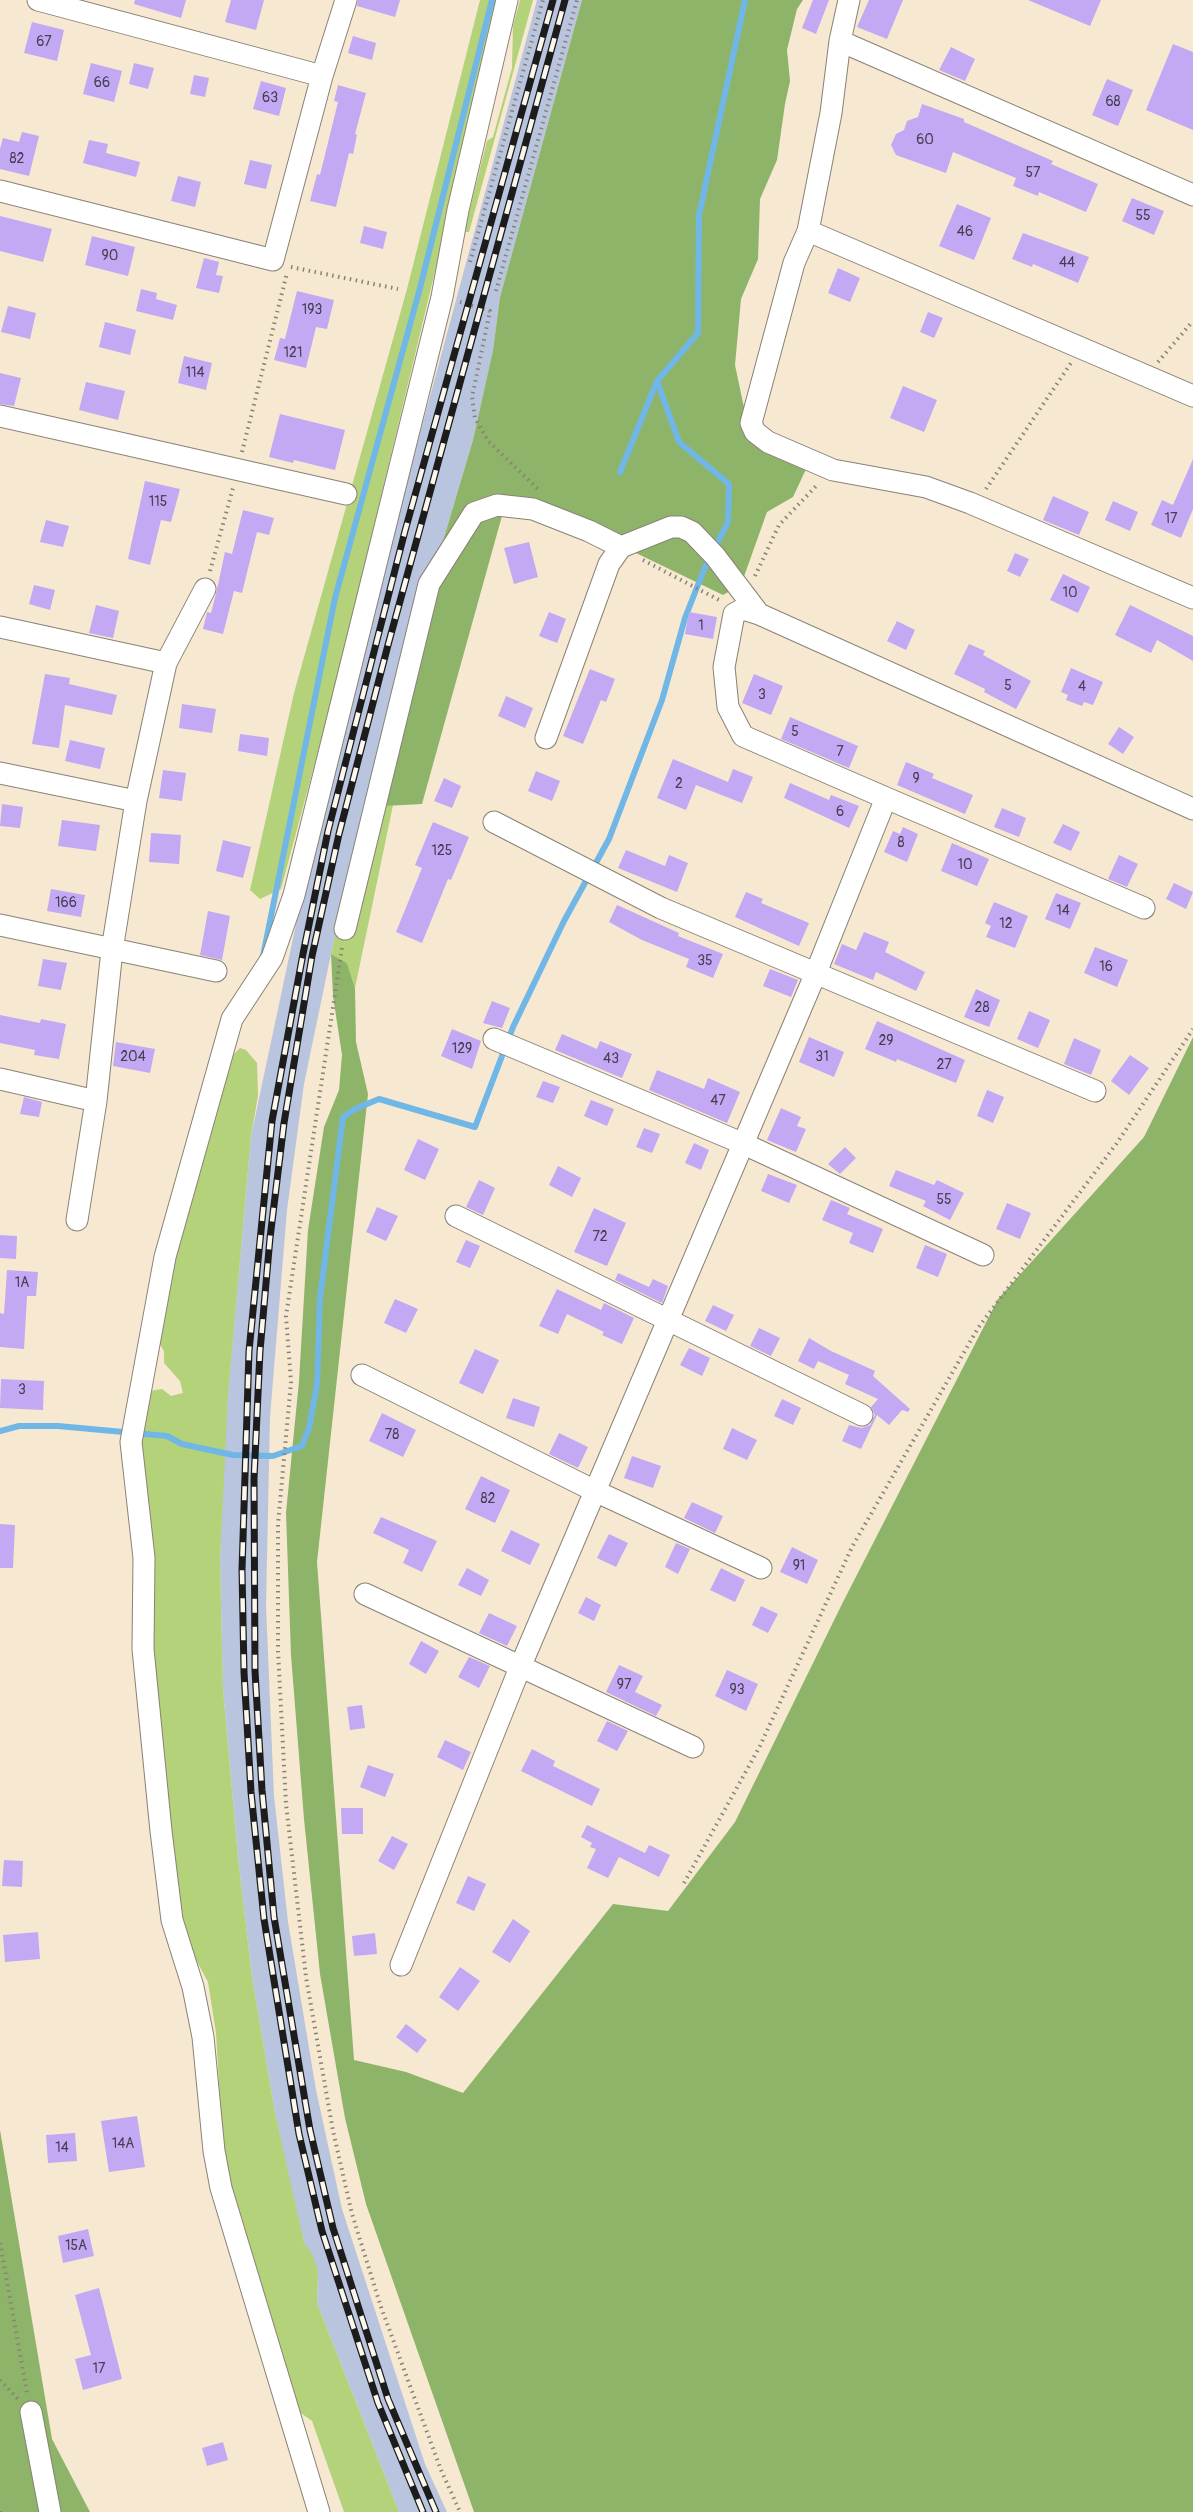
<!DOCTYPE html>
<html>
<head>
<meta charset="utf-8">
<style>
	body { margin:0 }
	canvas { display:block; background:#f6e8d1 }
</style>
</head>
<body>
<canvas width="1193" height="2512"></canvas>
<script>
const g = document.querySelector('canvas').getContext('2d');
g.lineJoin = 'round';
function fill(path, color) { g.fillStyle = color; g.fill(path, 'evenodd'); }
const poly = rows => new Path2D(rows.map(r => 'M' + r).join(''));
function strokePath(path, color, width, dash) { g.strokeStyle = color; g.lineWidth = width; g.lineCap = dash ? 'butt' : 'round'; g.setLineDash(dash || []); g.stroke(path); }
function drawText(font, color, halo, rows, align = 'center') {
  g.font = font + ' Pangolin,sans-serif'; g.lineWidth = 4.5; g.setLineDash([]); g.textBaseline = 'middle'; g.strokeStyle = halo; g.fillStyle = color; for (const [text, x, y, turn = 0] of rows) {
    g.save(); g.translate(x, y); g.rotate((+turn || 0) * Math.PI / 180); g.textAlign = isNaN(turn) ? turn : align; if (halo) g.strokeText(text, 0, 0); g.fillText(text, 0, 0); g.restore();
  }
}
const industrial = poly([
	[537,0,582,0,500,297,493,350,473,440,364,807,331,954,304,1084,287,1210,270,1417,266,1606,274,1796,288,1922,316,2090,342,2209,425,2464,447,2512,399,2512,317,2303,318,2271,304,2242,297,2215,275,2113,252,1977,238,1858,223,1689,220,1561,226,1415,251,1136,305,882,398,515]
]);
const green = poly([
	[480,0,500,0,336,684,281,889,260,899,250,890,294,693,407,289],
	[520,0,533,0,469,232,464,232,487,141,493,137,512,68,513,26],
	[393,805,355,988,347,963,331,954,364,807],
	[240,1048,246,1050,257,1063,258,1096,251,1136,228,1395,220,1561,223,1689,238,1858,252,1977,275,2113,304,2242,313,2256,318,2271,317,2303,399,2512,344,2512,312,2421,294,2408,225,2181,216,2033,208,1982,195,1958,182,1925,172,1875,151,1641,155,1593,139,1480,137,1442,150,1391,162,1389,171,1396,183,1393,180,1381,164,1363,164,1351,158,1341,165,1287,232,1056]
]);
const forest = poly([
	[582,0,803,0,797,9,787,50,790,81,785,104,777,160,760,199,758,259,741,299,735,365,743,403,754,441,807,467,793,497,767,512,741,585,723,595,609,540,505,505,422,804,364,807,473,440,493,350,500,297],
	[331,954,347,963,355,988,356,1042,368,1094,317,1562,354,2060,406,2072,463,2093,613,1904,668,1911,735,1822,842,1604,998,1299,1144,1137,1193,1037,1193,2512,474,2512,366,2204,345,2118,320,1974,304,1819,291,1655,286,1513,299,1381,308,1230,324,1127,339,1090,342,1055,333,996],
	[0,2130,52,2439,90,2512,0,2512]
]);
const stream = poly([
	[620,472,657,381,698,333,699,215,745,0],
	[263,956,335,598,420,288,492,0],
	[0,1431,19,1426,58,1426,167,1436,182,1444,233,1455,273,1456,302,1446,309,1428,317,1385,320,1298,343,1117,355,1109,379,1099,475,1127,513,1027,564,921,609,839,662,700,685,618,705,567,728,522,729,484,679,442,657,381]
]);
const building = poly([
	[135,0,186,0,181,18,134,4],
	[231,0,264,0,256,30,225,22],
	[358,0,400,0,395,17,357,6],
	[813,0,829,0,816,34,802,28],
	[869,0,903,0,887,39,857,27],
	[1028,0,1101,0,1090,26],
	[32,22,64,30,57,61,24,53],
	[353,36,376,43,372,60,348,53],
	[1173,44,1193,52,1193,130,1146,110],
	[951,47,975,59,965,81,939,70],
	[91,63,122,71,114,102,83,94],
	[134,63,154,68,148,89,129,84],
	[194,75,209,78,205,97,190,94],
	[1107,79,1133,90,1118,126,1092,115],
	[261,81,286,88,279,116,253,109],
	[338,85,366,93,355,134,357,135,353,154,349,153,336,207,310,201,317,174,320,175,338,102,334,101],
	[922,104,964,119,964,122,1053,161,1051,164,1098,184,1086,212,1039,192,1038,196,1013,186,1016,178,953,152,946,173,896,155,891,145,896,134,904,130,907,121,918,117],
	[22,132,39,136,29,176,0,169,0,149,3,138,19,142],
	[89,140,108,144,106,153,140,162,136,177,83,163],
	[250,160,272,165,266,189,244,184],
	[178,176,201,182,195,207,171,201],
	[1132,198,1164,211,1154,235,1122,221],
	[957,204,991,218,974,260,939,246],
	[0,216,52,229,43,262,0,251],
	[364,226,387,232,383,249,360,243],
	[1023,233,1089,257,1078,283,1033,264,1032,267,1012,259],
	[92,236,135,247,128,276,85,265],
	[204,258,219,262,216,275,223,276,219,293,196,288],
	[838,268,860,278,850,302,828,293],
	[141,289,157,293,156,299,177,305,173,320,136,311],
	[297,291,334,300,327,329,316,327,306,368,274,360,280,338,285,339],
	[8,306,36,313,30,339,1,332],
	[928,312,943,318,934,338,920,332],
	[105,322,136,330,130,355,99,347],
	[184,356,212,363,206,390,178,383],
	[0,373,21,378,14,406,0,404],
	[86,382,125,391,118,420,79,410],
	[903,386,937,400,924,432,890,418],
	[280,414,345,430,335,470,294,460,293,463,269,457],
	[1193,459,1193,509,1181,538,1151,525,1162,500,1173,505],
	[145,481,180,489,171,522,161,520,150,565,128,559],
	[1053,496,1089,512,1079,535,1043,520],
	[1113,501,1138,512,1130,531,1105,520],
	[243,510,274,518,269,535,257,532,242,593,234,591,223,634,203,629,207,612,211,613,216,594,225,552,232,554],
	[46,520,69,526,63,547,40,542],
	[529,542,538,577,514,584,504,548],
	[1015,553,1029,559,1020,577,1007,571],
	[1063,574,1090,587,1078,613,1050,600],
	[34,585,55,590,50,610,29,604],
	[96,605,119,611,113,638,89,633],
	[1130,605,1193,636,1193,661,1157,640,1151,653,1115,635],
	[549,612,566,619,557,643,539,636],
	[689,612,717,617,713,639,685,634],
	[897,621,915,630,906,650,887,641],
	[969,644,985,651,983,655,1031,681,1016,709,984,692,985,689,954,674],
	[1071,668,1103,682,1093,705,1084,702,1082,706,1066,700,1068,695,1061,692],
	[590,669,615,679,606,702,601,700,583,744,563,736],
	[45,674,70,678,69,684,117,695,112,715,65,705,59,748,32,744],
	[754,674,783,686,771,715,742,703],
	[506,696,533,708,525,728,498,716],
	[182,704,216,709,212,733,179,728],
	[790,717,858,746,849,768,781,739],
	[1119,727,1134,737,1123,754,1108,744],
	[240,734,269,738,267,756,238,751],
	[70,740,105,748,100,769,65,761],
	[673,759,728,782,733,769,753,777,742,803,696,785,686,810,657,798],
	[906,762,934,774,932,778,973,795,965,814,897,785],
	[163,770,186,773,182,801,159,798],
	[536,771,560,781,552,801,528,791],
	[444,778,461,786,452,808,434,801],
	[790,783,829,800,831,795,859,806,849,828,784,798],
	[2,804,23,807,20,828,0,826],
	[1002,808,1026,818,1019,837,994,827],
	[62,820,100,825,96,851,58,846],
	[433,822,469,837,451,880,448,879,422,943,396,932,422,868,415,865],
	[1063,824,1080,832,1071,851,1053,843],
	[903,827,918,834,907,862,884,852,893,831,900,834],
	[151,833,181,835,179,864,149,862],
	[223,840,251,847,243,878,216,871],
	[952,843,989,859,977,886,941,871],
	[626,850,665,866,669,855,688,863,677,892,618,868],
	[1119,855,1138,864,1127,887,1108,879],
	[1174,883,1193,892,1186,909,1166,899],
	[51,889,85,895,81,917,47,911],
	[746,892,763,899,761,903,809,923,799,946,735,917],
	[1056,893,1081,903,1070,929,1045,919],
	[994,902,1028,916,1015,948,986,937,991,926,985,923],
	[617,905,679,933,678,936,723,954,713,978,686,967,689,959,642,940,609,922],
	[208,911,230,916,222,960,200,955],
	[864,932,889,942,885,952,925,972,916,991,876,972,873,980,834,964,842,944,856,950],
	[1095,947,1128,960,1117,987,1084,973],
	[43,959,67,963,61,990,38,986],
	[770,969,798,980,791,997,763,986],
	[976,989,1000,1000,989,1027,964,1017],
	[492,1001,510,1008,502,1028,483,1023],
	[1029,1011,1050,1020,1038,1048,1017,1039],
	[0,1015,40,1023,41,1019,66,1024,59,1059,34,1055,35,1050,0,1043],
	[877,1021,965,1060,956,1083,897,1059,896,1062,865,1049],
	[452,1029,481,1041,472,1069,441,1056],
	[562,1034,597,1049,600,1041,632,1054,622,1078,555,1050],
	[809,1037,844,1052,834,1077,799,1062],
	[1074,1038,1101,1050,1091,1075,1064,1064],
	[116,1042,155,1049,150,1073,113,1066],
	[1130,1055,1149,1068,1129,1095,1111,1081],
	[657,1070,704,1089,708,1078,740,1092,727,1123,649,1090],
	[543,1081,560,1087,553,1103,536,1097],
	[987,1090,1004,1097,993,1123,977,1116],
	[24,1097,42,1102,39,1117,20,1114],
	[591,1100,614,1109,607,1126,584,1116],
	[781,1108,801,1117,797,1126,806,1129,796,1152,767,1140],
	[644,1128,660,1134,652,1153,636,1147],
	[418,1139,439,1149,425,1180,404,1170],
	[694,1143,709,1150,701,1170,685,1163],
	[845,1147,856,1158,840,1174,828,1164],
	[558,1166,581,1178,572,1197,549,1185],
	[896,1170,934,1185,937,1180,964,1193,950,1220,923,1206,926,1201,889,1186],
	[768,1174,797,1185,789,1203,761,1191],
	[479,1180,495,1188,483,1215,466,1207],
	[831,1200,850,1208,847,1214,883,1229,873,1253,849,1243,853,1233,822,1220],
	[1007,1203,1031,1213,1020,1239,996,1229],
	[377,1207,398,1216,386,1241,366,1232],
	[594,1208,626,1223,607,1266,574,1252],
	[0,1235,17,1236,16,1259,0,1258],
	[466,1240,480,1246,470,1268,456,1262],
	[925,1245,947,1254,938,1277,916,1268],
	[7,1270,38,1272,36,1296,27,1296,24,1349,0,1347,0,1313,4,1314],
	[618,1273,649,1287,653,1279,668,1286,662,1303,615,1280],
	[557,1289,601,1310,604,1303,634,1318,622,1344,602,1335,604,1332,567,1314,558,1334,539,1326],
	[395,1299,418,1309,406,1333,384,1323],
	[713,1305,734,1315,726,1331,705,1321],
	[759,1328,780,1338,771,1356,750,1346],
	[809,1338,831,1351,875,1371,873,1376,910,1409,908,1412,902,1410,889,1425,877,1415,861,1449,842,1441,849,1425,862,1428,870,1425,875,1415,871,1407,878,1399,845,1384,849,1375,818,1361,814,1369,798,1361],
	[689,1348,710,1358,702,1376,680,1365],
	[475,1349,499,1360,483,1394,459,1383],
	[1,1379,44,1381,43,1410,0,1408],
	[513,1398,540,1407,534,1427,506,1418],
	[782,1399,801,1408,793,1425,774,1416],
	[382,1413,416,1430,403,1457,369,1441],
	[732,1428,757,1440,747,1460,723,1449],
	[559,1433,588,1447,578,1468,549,1454],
	[632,1456,661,1466,653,1488,624,1478],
	[481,1476,510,1490,495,1523,465,1509],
	[692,1502,723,1516,715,1533,684,1518],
	[381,1517,437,1541,422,1572,403,1563,409,1550,373,1533],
	[0,1524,15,1525,13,1568,0,1568],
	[511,1530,540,1544,530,1565,501,1551],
	[609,1534,628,1543,616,1567,597,1558],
	[676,1543,690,1549,678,1574,665,1567],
	[792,1547,818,1560,807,1584,780,1572],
	[467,1568,489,1580,481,1596,458,1585],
	[721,1568,745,1580,735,1602,710,1590],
	[586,1597,601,1605,594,1621,578,1613],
	[761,1606,778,1614,768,1633,752,1625],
	[489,1613,517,1626,507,1646,479,1633],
	[421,1641,439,1651,426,1674,409,1664],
	[469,1657,490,1666,479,1688,458,1677],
	[619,1665,643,1676,635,1692,662,1705,656,1716,606,1692],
	[727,1670,758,1684,746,1711,715,1696],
	[362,1705,365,1728,350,1730,347,1707],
	[607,1721,628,1731,617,1751,597,1741],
	[445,1740,471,1752,463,1770,437,1757],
	[532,1749,555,1761,553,1766,600,1789,592,1806,521,1771],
	[368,1765,394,1774,385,1797,360,1787],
	[341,1808,363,1808,363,1834,342,1834],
	[587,1825,645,1853,649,1845,670,1855,659,1877,619,1857,608,1878,587,1868,596,1849,590,1847,592,1843,581,1837],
	[392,1836,408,1844,394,1870,378,1861],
	[4,1860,23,1861,22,1887,2,1886],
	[468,1876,486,1884,474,1911,456,1903],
	[513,1919,530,1931,510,1963,492,1952],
	[38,1932,40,1959,5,1962,3,1935],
	[375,1933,377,1954,354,1956,352,1936],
	[460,1967,480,1981,458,2011,439,1997],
	[406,2024,427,2040,417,2053,396,2037],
	[137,2116,145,2167,109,2172,101,2121],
	[75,2133,77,2161,48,2163,46,2135],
	[88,2229,94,2256,63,2263,58,2236],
	[99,2288,122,2379,83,2390,75,2359,91,2355,75,2295],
	[223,2442,228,2460,207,2466,202,2448]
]);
const path = poly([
	[470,262,543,0],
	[291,267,398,289],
	[496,291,577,0],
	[460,302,490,311,472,397,475,418,488,441,539,490],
	[1158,362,1193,321],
	[242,452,287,273],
	[986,489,1071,363],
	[643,560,721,601],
	[210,571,233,488],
	[755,576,779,525,817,485],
	[342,948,286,1316,291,1382,278,1524,278,1651,286,1804,306,1977,333,2131,352,2214,381,2307,441,2470,460,2512],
	[684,1883,759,1748,852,1547,978,1328,1117,1143,1193,1029],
	[0,2243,27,2393],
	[0,2380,18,2399],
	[0,2511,0,2512]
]);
const minor = poly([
	[38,0,322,76],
	[849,0,840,41,831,113,808,231,794,263,751,423,755,432,768,442,833,470,926,487,970,503,1193,598],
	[840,41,1193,195],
	[0,191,273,260,322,76,346,0],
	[813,233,1193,396],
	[0,416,346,494],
	[0,627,166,663],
	[546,738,609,564,621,547,671,527,681,527,692,532,715,556,759,614],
	[0,773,136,801],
	[886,798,1144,908],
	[494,822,661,908,1095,1091],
	[0,925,216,971],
	[345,929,429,584,474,513,497,505,533,509,589,531,621,547],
	[494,1039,744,1144,983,1255],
	[0,1079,96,1101],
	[456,1216,862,1415],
	[77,1220,96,1101,112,950,136,801,166,663,205,589],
	[362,1375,595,1491,761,1568],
	[365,1594,693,1747],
	[401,1965,521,1665,815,975,886,798,743,736,728,707,724,667,734,614,743,609,759,614,1193,809],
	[31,2412,50,2512],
	[319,2512,221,2188,214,2151,203,2037,193,1987,172,1920,161,1831,143,1649,144,1558,131,1442,165,1257,232,1019,272,958,294,895,442,297,458,210,507,0]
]);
const rail = poly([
	[423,2512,378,2403,322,2231,299,2134,264,1919,251,1792,244,1672,242,1570,249,1351,272,1121,303,954,328,831,405,531,553,0],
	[436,2512,388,2399,333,2228,310,2130,274,1917,262,1790,255,1671,254,1479,260,1351,270,1238,284,1123,312,956,339,834,388,645,565,0]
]);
const numberNames = [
	["67",44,42],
	["66",102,83],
	["63",270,98],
	["68",1113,102],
	["60",925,140],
	["82",17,159],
	["57",1033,173],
	["55",1143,216],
	["46",965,232],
	["90",110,256],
	["44",1067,263],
	["193",312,310],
	["121",293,353],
	["114",195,373],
	["115",158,502],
	["17",1171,519],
	["10",1070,593],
	["1",701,626],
	["5",1008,686],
	["4",1082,687],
	["3",762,695],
	["5",795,732],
	["7",840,752],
	["9",916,779],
	["2",679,784],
	["6",840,812],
	["8",901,843],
	["125",442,851],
	["10",965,865],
	["166",66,903],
	["14",1063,911],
	["12",1006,924],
	["35",705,961],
	["16",1106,967],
	["28",982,1008],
	["29",886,1041],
	["129",462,1049],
	["204",133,1057],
	["31",822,1057],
	["43",611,1059],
	["27",944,1065],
	["47",718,1101],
	["55",944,1200],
	["72",600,1237],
	["1А",22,1283],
	["3",22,1390],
	["78",392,1435],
	["82",488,1499],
	["91",799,1566],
	["97",624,1685],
	["93",737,1690],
	["14А",123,2144],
	["14",62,2148],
	["15А",76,2246],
	["17",99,2369]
];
fill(industrial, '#b9c5de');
fill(green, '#b3d279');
fill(forest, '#8eb469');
strokePath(stream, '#70b7e7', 6);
fill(building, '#c3a9f4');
strokePath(minor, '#898276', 23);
strokePath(path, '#898276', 4, [1.5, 4.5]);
strokePath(minor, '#fff', 21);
strokePath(rail, '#1c1c1c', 7);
strokePath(rail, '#fbf7ec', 4.5, [14]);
drawText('14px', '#463f52', null, numberNames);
</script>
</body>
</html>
